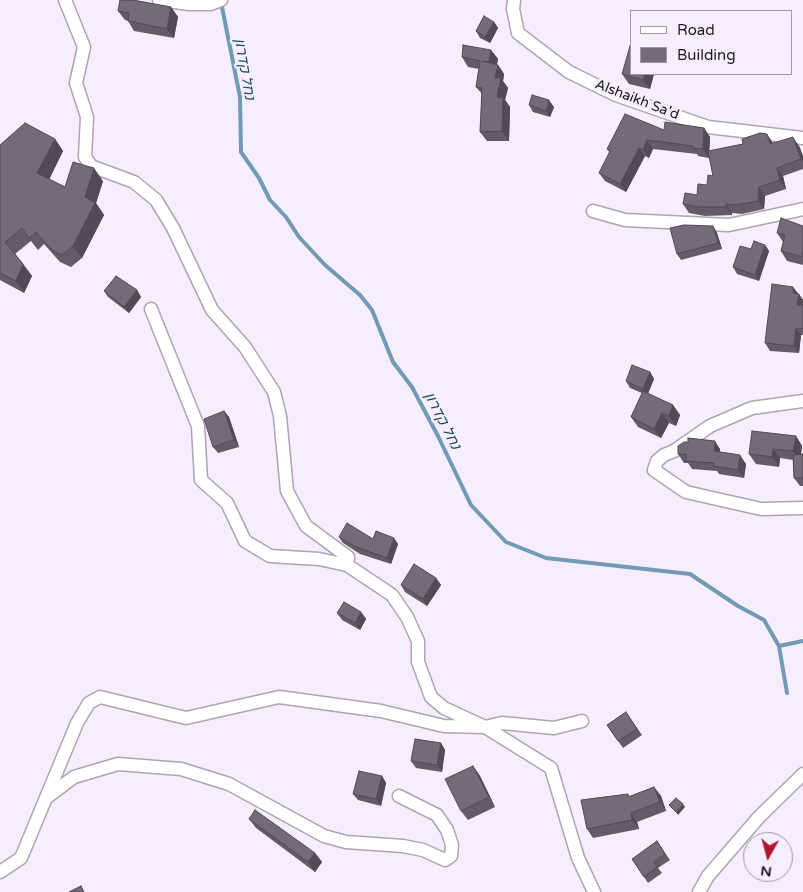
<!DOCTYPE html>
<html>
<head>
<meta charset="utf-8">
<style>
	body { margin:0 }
	#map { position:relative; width:803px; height:892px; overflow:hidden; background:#f6eefc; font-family:"Varela Round",sans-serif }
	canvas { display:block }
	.legend { position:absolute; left:630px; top:10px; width:162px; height:65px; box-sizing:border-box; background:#f6eefc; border:1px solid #9f99a3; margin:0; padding:6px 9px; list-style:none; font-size:15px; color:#1c191e }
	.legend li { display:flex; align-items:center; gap:10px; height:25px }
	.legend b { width:25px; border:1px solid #9f99a3 }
	.north { position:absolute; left:743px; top:832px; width:50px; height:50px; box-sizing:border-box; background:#f6eefc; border:1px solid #9f99a3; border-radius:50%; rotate:187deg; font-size:14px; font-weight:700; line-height:20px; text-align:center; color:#1c191e }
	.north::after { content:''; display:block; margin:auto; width:18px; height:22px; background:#ad1934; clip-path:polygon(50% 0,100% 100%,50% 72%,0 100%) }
</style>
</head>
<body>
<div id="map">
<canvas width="803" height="892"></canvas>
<ul class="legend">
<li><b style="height:6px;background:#fff"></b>Road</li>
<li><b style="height:14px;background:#736b78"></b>Building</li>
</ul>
<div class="north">N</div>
</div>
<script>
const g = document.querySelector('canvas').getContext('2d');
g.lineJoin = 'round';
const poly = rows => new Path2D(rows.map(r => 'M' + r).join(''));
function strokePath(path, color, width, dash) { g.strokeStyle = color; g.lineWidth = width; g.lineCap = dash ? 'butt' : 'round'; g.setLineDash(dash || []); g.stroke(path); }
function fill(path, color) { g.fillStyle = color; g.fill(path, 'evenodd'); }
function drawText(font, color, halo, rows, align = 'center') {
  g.font = font + ' "Varela Round",Heebo,sans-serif'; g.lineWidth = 5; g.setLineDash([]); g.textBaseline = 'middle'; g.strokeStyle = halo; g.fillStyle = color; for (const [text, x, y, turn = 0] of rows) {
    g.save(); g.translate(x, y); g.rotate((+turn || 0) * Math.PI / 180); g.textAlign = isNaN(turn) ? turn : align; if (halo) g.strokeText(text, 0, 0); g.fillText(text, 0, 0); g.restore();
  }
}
const stream = poly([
	[221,2,240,97,241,152,259,178,270,200,286,217,299,237,325,265,360,295,372,310,393,362,412,387,438,436,471,505,506,542,546,558,690,574,738,606,764,620,779,646,787,693],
	[779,646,803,641]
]);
const minor = poly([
	[65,0,84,47,76,83,87,117,85,157,91,166,134,182,156,200,173,228,212,310,245,347,274,392,280,416,287,491,306,526,348,557,347,565],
	[159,0,189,4,211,4,221,0],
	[514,0,513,9,518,33,569,72,616,95,708,127,803,138],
	[593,211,625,220,729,225,803,209],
	[151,309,198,426,201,480,227,503,245,541,270,556,319,559,347,565,392,595,407,617,418,641,418,662,431,697,444,708,485,727,502,723,554,728,582,721],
	[803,401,752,408,710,426,674,451,664,455,657,461,654,470,686,492,761,509,803,508],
	[46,798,74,777,118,764,181,769,229,784,324,836,346,842,403,846,423,850,445,860,451,856,452,845,447,830,437,815,399,796],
	[0,872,21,858,77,723,89,703,100,697,186,718,279,697,381,711,444,726,485,727,551,768,578,858,594,892],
	[699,892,708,876,759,817,803,774]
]);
const wall = poly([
	[171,7,178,17,174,38,134,31,128,21,125,20,118,11],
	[494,22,498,28,490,43,480,38,476,31],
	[491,50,498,59,497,65,498,65,504,74,503,81,508,88,505,100,510,107,509,141,487,141,480,132,482,94,476,87,479,69,468,67,462,57],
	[622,74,654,74,650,89,629,84],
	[529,105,554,107,550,117,533,112],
	[704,128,710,137,709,151,773,143,799,146,803,156,803,169,783,176,786,189,765,196,764,209,742,214,732,213,732,215,705,216,689,213,683,204,697,195,707,185,713,176,709,155,709,158,698,156,697,154,653,149,649,158,645,156,626,192,605,181,599,173,610,153,607,149,664,130],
	[55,139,63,151,49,179,65,187,103,181,96,203,104,215,82,258,71,267,60,262,44,244,38,250,31,241,15,254,23,264,32,276,24,293,0,280,0,145],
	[713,226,717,233,722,249,681,260,677,254],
	[803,226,803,265,787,261,781,251,783,242,777,233],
	[765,245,769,251,759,281,737,274,733,267,751,249],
	[793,287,803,300,803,335,801,335,799,353,770,351,765,343],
	[137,290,141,297,129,313,108,297,104,291],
	[650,372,654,379,648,394,673,405,680,415,676,426,669,423,661,438,638,427,631,417,642,393,630,388,626,381],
	[224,411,229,417,239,447,218,453,213,447],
	[796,436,802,446,801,454,803,454,803,486,800,486,794,478,793,460,780,458,779,467,756,464,749,454],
	[688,442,720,449,720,452,746,464,744,478,719,474,717,471,692,469,688,463,684,463,678,454],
	[339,537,373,539,398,544,391,564,360,554,343,543],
	[436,578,441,585,427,606,405,592,401,585],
	[361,612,366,619,360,630,342,620,337,613],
	[626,712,642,735,623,748,607,725],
	[441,743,445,750,442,772,416,768,411,761],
	[473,766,480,776,495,807,468,820,461,811],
	[382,776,386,783,381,806,358,800,353,794],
	[654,787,661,796,666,811,637,822,639,829,593,838,587,829,628,794,630,797],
	[249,819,315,853,322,862,315,872,256,828],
	[657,841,670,860,658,868,662,873,648,883,632,859]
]);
const shadedWall = poly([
	[171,7,178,17,174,38,167,29],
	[494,22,498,28,490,43,485,37],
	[491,50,498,59,495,72,489,62],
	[498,65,504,74,503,81,508,88,505,100,510,107,509,141,502,131,495,78],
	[645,74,654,74,650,89,643,80],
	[549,100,554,107,550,117,546,111],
	[704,128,710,137,709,158,703,149],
	[767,134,773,143,776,153,770,144],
	[793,137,799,146,803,156,803,161,801,159],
	[55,139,63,151,46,186,37,173],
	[647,140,653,149,649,158,643,150],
	[639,148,645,156,626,192,620,184],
	[94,168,103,181,96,203,104,215,82,258,73,246,85,197],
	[777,168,783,176,786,189,780,180],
	[759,187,765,196,764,209,758,201],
	[726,204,732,213,732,215,726,207],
	[713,226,717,233,722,249,718,243],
	[765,245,769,251,759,281,755,275],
	[23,264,32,276,24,293,16,281],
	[793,287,799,295,793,293],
	[137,290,141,297,129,313,124,307],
	[799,294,803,300,803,310,797,305],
	[796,328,801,335,799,353,794,346],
	[650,372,654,379,647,395,643,389],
	[673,405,680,415,676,426,669,416],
	[224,411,229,417,239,447,234,440],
	[662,413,669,423,661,438,654,429],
	[796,436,802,446,800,461,793,451],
	[715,441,720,449,720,459,714,451],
	[773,449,780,458,779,467,772,457],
	[740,455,746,464,744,478,738,470],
	[394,538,398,544,391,564,387,558],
	[436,578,441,585,427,606,423,599],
	[361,612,366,619,360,630,355,623],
	[441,743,445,750,442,772,437,765],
	[473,766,480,776,495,807,489,797],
	[382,776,386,783,381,806,376,799],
	[654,787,661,796,666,811,660,802],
	[683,804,685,807,678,815,676,812],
	[631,813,637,822,639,829,632,820],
	[315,853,322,862,315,872,308,862]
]);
const building = poly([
	[120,0,133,0,171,7,167,29,128,21,129,13,118,11,120,0],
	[484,16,494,22,485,37,476,31,484,16],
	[632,39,632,74,645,74,643,80,622,74,632,39],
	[463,45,491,50,489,62,482,61,498,65,495,78,501,78,497,97,503,98,502,131,480,132,482,88,476,87,480,61,462,57,463,45],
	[532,95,549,100,546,111,529,105,532,95],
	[625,114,664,130,665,122,704,128,703,149,693,148,693,146,647,140,643,150,639,148,620,184,599,173,610,151,607,149,625,114],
	[25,123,55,139,37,173,65,187,73,162,94,168,85,197,95,203,73,246,62,255,52,250,36,232,29,238,22,228,5,242,23,264,16,281,0,273,0,145,25,123],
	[760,133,767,134,770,144,793,137,801,159,777,168,780,180,759,187,758,201,736,205,726,204,726,207,699,207,683,204,685,193,697,195,698,184,707,185,708,175,713,176,708,151,743,144,742,139,760,133],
	[781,218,803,226,803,251,802,257,781,251,785,235,777,233,781,218],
	[684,225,713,226,718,243,677,254,670,228,684,225],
	[754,241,765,245,755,275,733,267,740,246,751,249,754,241],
	[116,276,137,290,124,307,104,291,116,276],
	[772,284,793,287,793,293,799,294,797,305,803,305,803,329,796,328,794,346,765,343,772,284],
	[632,365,650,372,643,389,626,381,632,365],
	[643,391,673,405,669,416,662,413,654,429,631,417,643,391],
	[224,411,234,440,213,447,204,419,224,411],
	[752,431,796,436,793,451,773,449,772,457,749,454,752,431],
	[688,438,715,441,714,451,740,455,738,470,713,466,714,463,686,461,686,454,678,454,678,446,684,442,688,442,688,438],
	[803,454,803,478,794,478,793,455,803,454],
	[347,523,373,539,376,531,394,538,387,558,356,547,339,537,347,523],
	[414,564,436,578,423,599,401,585,414,564],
	[344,602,361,612,355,623,337,613,344,602],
	[626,712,637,729,618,741,607,725,626,712],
	[415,739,441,743,437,765,411,761,415,739],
	[473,766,489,797,461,811,445,779,473,766],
	[359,771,382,776,376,799,353,794,359,771],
	[654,787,660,802,631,813,632,820,587,829,581,800,628,794,628,797,654,787],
	[676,798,683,804,676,812,669,805,676,798],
	[255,810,315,853,308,862,249,819,255,810],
	[657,841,665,854,654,862,657,867,644,877,632,859,657,841],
	[81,886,84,892,69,892,81,886]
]);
const streetNames = [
	["Alshaikh Sa'd",637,100,21]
];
const waterNames = [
	["נחל קדרון",244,69,80],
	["נחל קדרון",442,421,63]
];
strokePath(stream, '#739ab4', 4);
strokePath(minor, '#ada5b2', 15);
strokePath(minor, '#fff', 12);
fill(wall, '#635c67');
fill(shadedWall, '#504b54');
fill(building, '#736b78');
strokePath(building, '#504b54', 1);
drawText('14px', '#1c191e', '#f6eefc', streetNames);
drawText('italic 15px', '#214e66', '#f6eefc', waterNames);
</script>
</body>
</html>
